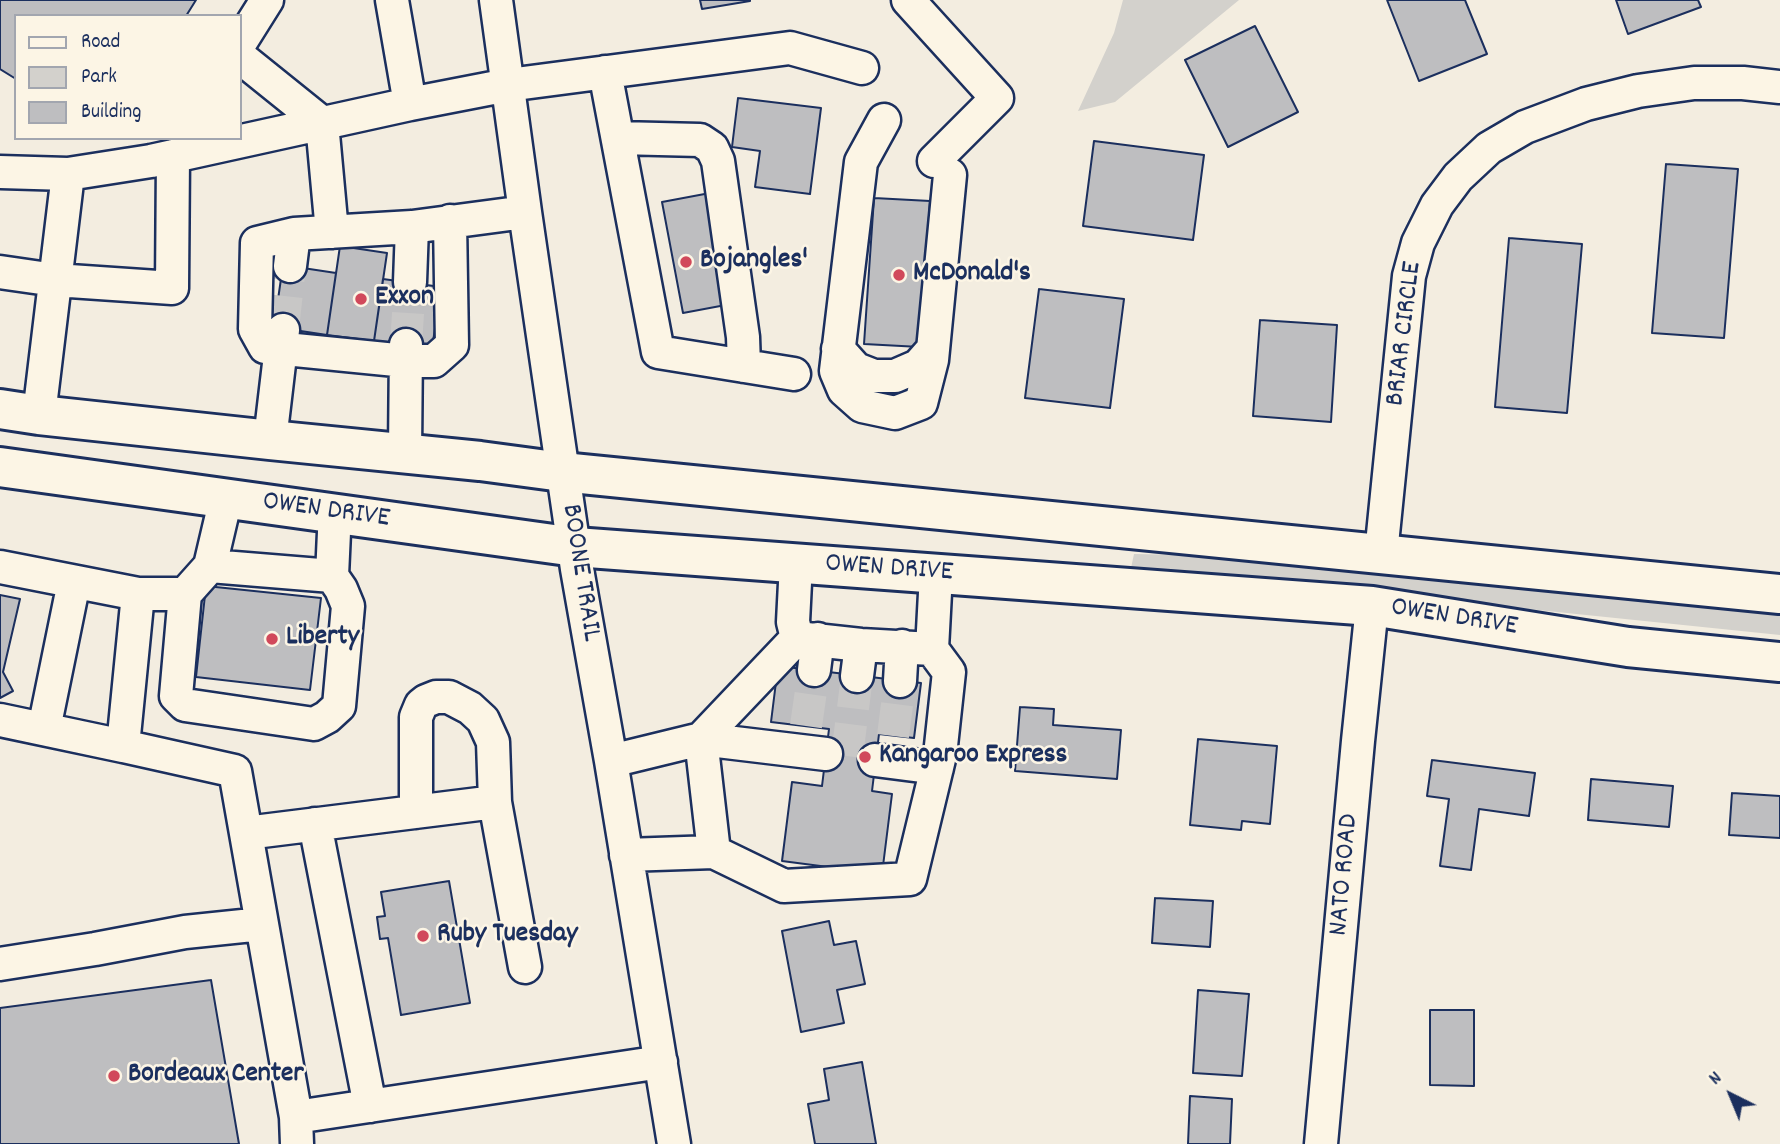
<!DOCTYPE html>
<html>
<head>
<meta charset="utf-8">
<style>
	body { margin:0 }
	#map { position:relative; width:1780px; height:1144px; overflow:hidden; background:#f3ede0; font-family:Dekko,sans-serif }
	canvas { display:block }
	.legend { position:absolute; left:14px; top:14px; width:228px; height:126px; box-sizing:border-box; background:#fcf5e5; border:2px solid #a2a6af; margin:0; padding:9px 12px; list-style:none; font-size:21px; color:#1b2f5e }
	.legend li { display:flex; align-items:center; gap:14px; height:35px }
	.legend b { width:35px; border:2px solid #a2a6af }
	.north { position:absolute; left:1696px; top:1060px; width:70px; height:70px; -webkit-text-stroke:5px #fcf5e5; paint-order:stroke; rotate:317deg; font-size:19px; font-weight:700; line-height:28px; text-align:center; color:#1b2f5e }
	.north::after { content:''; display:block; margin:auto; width:24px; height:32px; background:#1b2f5e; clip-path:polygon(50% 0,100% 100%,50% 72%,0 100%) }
</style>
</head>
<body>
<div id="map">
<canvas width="1780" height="1144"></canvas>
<ul class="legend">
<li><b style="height:9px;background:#fcf5e5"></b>Road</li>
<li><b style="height:19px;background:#d3d1cc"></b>Park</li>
<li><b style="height:19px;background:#bebec0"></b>Building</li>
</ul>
<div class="north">N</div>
</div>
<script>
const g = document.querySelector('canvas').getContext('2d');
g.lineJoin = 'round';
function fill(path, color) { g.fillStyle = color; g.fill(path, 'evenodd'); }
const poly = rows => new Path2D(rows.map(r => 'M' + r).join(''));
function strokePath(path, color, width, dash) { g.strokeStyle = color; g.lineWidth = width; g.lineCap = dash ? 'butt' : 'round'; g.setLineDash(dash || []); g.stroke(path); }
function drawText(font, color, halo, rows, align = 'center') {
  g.font = font + ' Dekko,sans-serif'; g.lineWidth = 5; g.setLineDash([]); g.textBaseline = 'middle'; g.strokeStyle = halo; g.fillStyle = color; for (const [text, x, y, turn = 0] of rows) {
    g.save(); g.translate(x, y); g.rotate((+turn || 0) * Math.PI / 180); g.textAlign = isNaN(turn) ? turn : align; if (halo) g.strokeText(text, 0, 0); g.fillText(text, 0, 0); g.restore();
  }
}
const green = poly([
	[1123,0,1239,0,1115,102,1078,111,1114,33],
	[1134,554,1244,556,1780,612,1780,635,1131,568]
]);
const building = poly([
	[0,0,196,0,186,16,16,16,16,79,0,69,0,0],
	[700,0,750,0,750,1,702,9,700,0],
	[1387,0,1465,0,1487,54,1419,81,1387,0],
	[1616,0,1698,0,1701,7,1628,34,1616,0],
	[1255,26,1298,112,1228,147,1185,60,1255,26],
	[738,98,821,108,810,194,755,187,760,151,732,147,738,98],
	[1094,141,1204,155,1193,240,1083,226,1094,141],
	[1666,164,1738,169,1724,338,1652,333,1666,164],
	[710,193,731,304,683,313,662,202,710,193],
	[874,198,930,201,920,347,864,344,874,198],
	[1509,238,1582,244,1567,413,1495,407,1509,238],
	[340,246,387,253,374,341,327,335,340,246],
	[283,265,336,273,327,335,274,327,283,265],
	[383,279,441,287,432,349,374,341,383,279],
	[1039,289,1124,299,1110,408,1025,398,1039,289],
	[1260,320,1337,325,1331,422,1253,416,1260,320],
	[206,586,321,598,310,690,196,677,206,586],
	[0,595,20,599,3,672,13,691,0,698,0,595],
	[778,666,921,683,914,738,879,734,872,791,892,794,882,874,782,861,792,782,822,786,829,729,771,722,778,666],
	[1020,707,1054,709,1053,725,1121,730,1117,779,1015,771,1020,707],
	[1198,739,1277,746,1270,824,1242,821,1241,830,1190,825,1198,739],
	[1432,760,1535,773,1529,816,1479,809,1471,870,1440,866,1449,799,1427,796,1432,760],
	[1591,779,1673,786,1669,827,1588,820,1591,779],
	[1732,793,1780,796,1780,838,1729,835,1732,793],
	[449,881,470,1003,401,1015,388,938,380,939,377,917,385,916,381,892,449,881],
	[1155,898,1213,901,1210,947,1152,943,1155,898],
	[829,921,834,945,856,941,865,984,837,990,844,1023,801,1032,782,931,829,921],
	[211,980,239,1144,0,1144,0,1008,211,980],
	[1198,990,1249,994,1242,1076,1193,1073,1198,990],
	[1430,1010,1474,1010,1474,1086,1430,1085,1430,1010],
	[862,1062,876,1144,815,1144,808,1104,829,1100,824,1069,862,1062],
	[1190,1096,1232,1099,1230,1144,1188,1144,1190,1096]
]);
const minorTunnel = poly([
	[283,328,290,266],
	[406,345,410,282],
	[806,726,814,670],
	[893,736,900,681],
	[847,756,857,676]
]);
const minor = poly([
	[392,0,410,104],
	[496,0,525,212,577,569,611,761,674,1144],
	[908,0,997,98,934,161],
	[240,43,267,0],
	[240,57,322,123,332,232],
	[605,72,658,352,794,374],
	[884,120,861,162,836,371,844,390,862,406,895,413,921,403,932,360,950,175],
	[618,138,700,140,712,148,718,161,743,337,744,366],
	[0,172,68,174,151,161,410,104,508,85,790,48,862,68],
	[294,234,257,243,255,329,265,347,406,361,434,361,452,345,450,221],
	[290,266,294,234,412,227,525,212],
	[0,272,55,280,172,288,173,156],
	[410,282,412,227],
	[838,349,856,369,874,376,895,376,918,366,933,349],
	[39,415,68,174],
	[270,440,283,330],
	[405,453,406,345],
	[226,498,210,566,185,594,138,594,123,746,235,771,296,1117,297,1144],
	[1381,554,1409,276,1418,243,1437,205,1458,177,1489,148,1525,127,1586,104,1638,91,1694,83,1743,83,1780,87],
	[796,563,793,622,797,638],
	[210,566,332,576],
	[0,567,138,594],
	[185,594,176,696,185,705,314,724,327,717,339,706,348,606,341,589,332,576,334,532,337,514],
	[814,670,818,639],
	[857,676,861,645],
	[900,681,902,646],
	[0,720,123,746],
	[44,729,74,582],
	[875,760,937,768],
	[611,761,701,739,797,638,861,645,932,649],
	[416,812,416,717,421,705,426,701,436,697,449,697,470,708,483,720,493,742,495,802],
	[315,824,370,1106],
	[246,833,495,802,525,967],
	[714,852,701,739,826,754],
	[626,855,714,852,784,886,910,879,940,755,949,672,932,649,936,574],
	[0,964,95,949,185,932,262,924],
	[296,1117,661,1062],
	[1321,1144,1358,741,1372,606]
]);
const highway = poly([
	[0,409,39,415,270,440,480,461,562,472,1780,594],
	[0,467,575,547,1372,606,1628,647,1780,662]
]);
const markers = [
	[686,262,7,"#d1495b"],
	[899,275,7,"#d1495b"],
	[361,299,7,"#d1495b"],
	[272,639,7,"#d1495b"],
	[865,757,7,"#d1495b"],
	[423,936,7,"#d1495b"],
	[114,1076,7,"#d1495b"]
];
const poiNames = [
	["Bojangles'",700,262],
	["McDonald's",913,275],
	["Exxon",375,299],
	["Liberty",286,639],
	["Kangaroo Express",879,757],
	["Ruby Tuesday",437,936],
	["Bordeaux Center",128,1076]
];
const streetNames = [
	["BRIAR CIRCLE",1406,334,-83],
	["OWEN DRIVE",326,512,8],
	["OWEN DRIVE",889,570,4],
	["BOONE TRAIL",579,573,81],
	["OWEN DRIVE",1454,619,9],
	["NATO ROAD",1346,875,-85]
];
fill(green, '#d3d1cc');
fill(building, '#bebec0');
strokePath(building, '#1b2f5e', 2);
strokePath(minorTunnel, '#c8c7c6', 32, [32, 16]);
strokePath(minor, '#1b2f5e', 37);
strokePath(highway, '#1b2f5e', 44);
strokePath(minor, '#fcf5e5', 32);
strokePath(highway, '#fcf5e5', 38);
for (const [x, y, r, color] of markers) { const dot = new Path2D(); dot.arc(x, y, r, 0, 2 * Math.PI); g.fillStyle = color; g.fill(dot); strokePath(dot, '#fcf5e5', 2.5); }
drawText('bold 28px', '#1b2f5e', '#fcf5e5', poiNames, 'left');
drawText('28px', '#1b2f5e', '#fcf5e5', streetNames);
</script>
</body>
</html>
